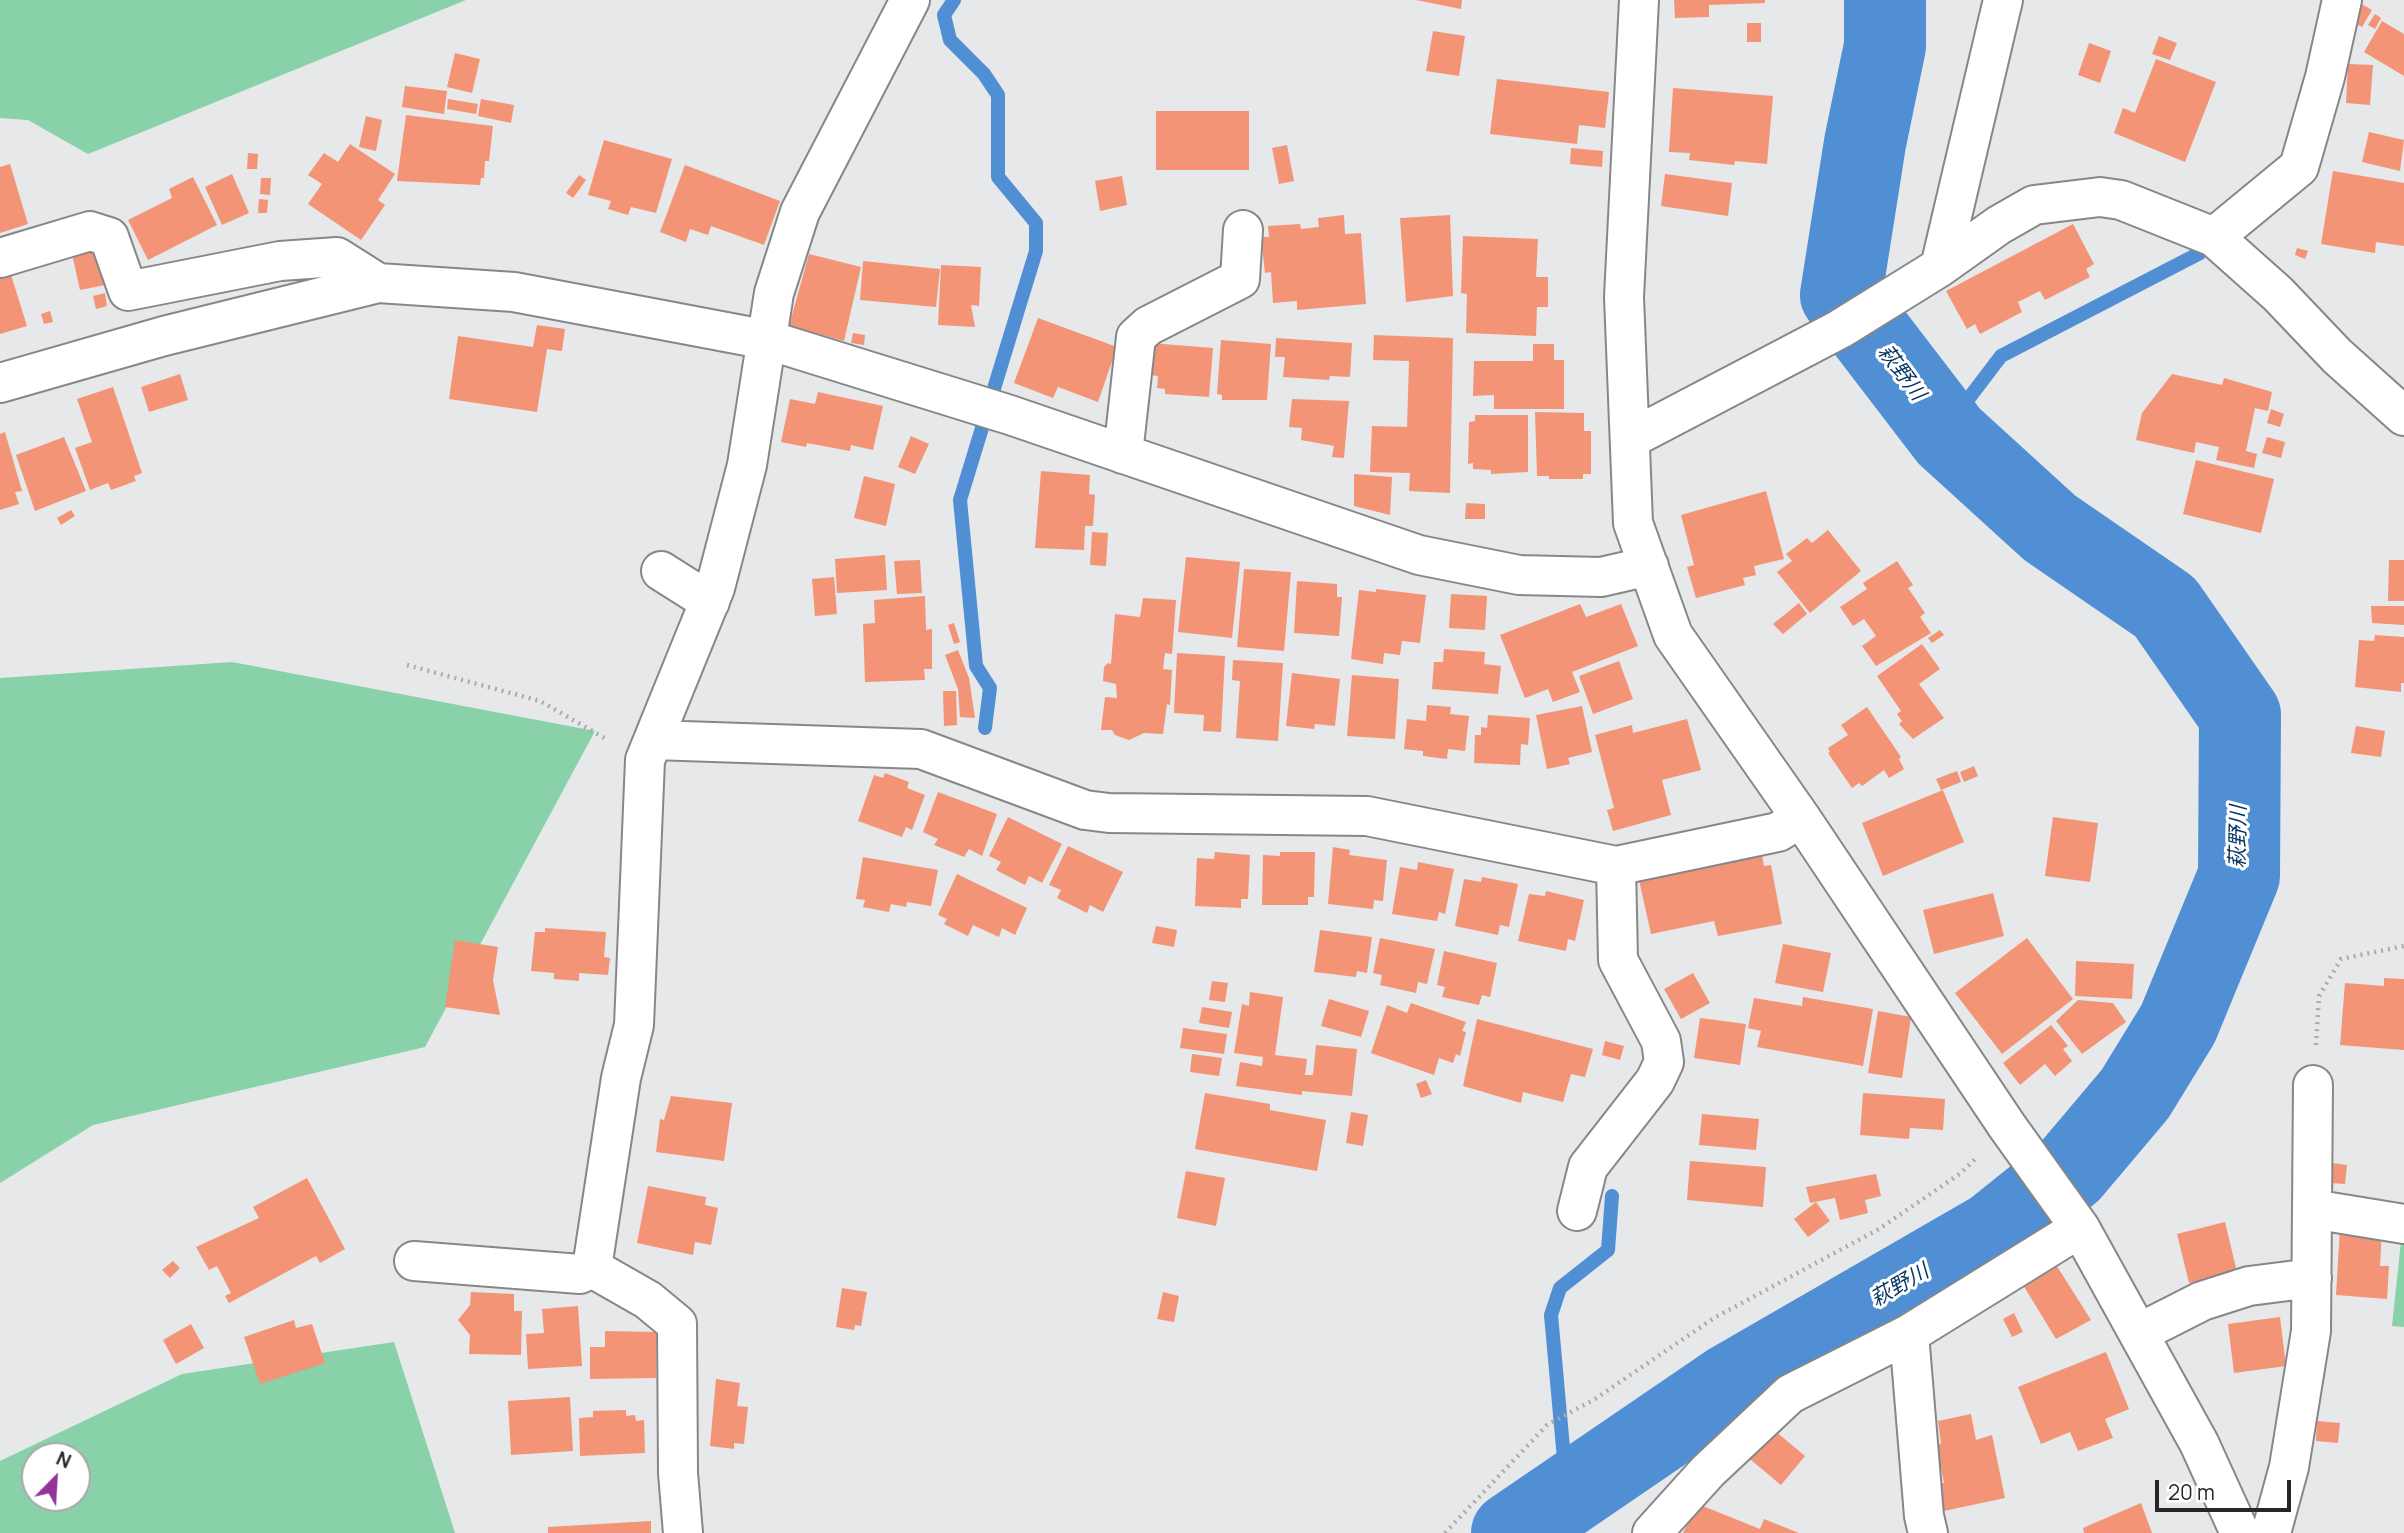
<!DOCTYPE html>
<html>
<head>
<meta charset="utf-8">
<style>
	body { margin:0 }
	#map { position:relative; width:2404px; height:1533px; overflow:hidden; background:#e6e8ea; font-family:Manrope,sans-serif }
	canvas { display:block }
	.north { position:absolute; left:21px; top:1442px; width:70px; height:70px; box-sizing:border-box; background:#fff; border:2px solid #a8a8a9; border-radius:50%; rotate:24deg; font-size:19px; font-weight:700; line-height:28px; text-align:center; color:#252627 }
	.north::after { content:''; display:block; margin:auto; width:24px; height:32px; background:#93339b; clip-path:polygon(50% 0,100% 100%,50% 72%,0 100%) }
	.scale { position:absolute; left:2155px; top:1480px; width:136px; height:32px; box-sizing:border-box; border:4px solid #252627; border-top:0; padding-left:9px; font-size:21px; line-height:24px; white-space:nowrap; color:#252627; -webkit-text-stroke:5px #fff; paint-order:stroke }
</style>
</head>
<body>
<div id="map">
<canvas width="2404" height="1533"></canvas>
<div class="north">N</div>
<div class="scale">20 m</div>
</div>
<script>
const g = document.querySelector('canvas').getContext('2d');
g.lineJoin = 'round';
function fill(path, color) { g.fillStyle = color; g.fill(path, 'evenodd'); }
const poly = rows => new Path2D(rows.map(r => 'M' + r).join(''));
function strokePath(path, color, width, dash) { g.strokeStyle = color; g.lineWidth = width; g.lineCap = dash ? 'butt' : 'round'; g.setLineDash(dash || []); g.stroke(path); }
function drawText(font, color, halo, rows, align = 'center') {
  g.font = font + ' Manrope,"Noto Sans JP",sans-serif'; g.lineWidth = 6; g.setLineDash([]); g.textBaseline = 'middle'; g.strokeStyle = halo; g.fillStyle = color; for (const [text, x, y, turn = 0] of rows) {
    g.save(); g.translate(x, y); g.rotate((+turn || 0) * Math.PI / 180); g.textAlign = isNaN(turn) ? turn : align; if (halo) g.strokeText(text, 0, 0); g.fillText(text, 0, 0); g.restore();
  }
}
const green = poly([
	[0,0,466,0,88,154,28,120,0,118],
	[232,662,595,731,425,1047,93,1125,0,1183,0,678],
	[2402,1232,2404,1232,2404,1327,2392,1326],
	[394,1342,455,1533,0,1533,0,1461,182,1374],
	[35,1456,77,1456,77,1498,35,1498]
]);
const stream = poly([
	[954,0,944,15,950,40,984,74,998,95,998,177,1036,223,1036,251,960,500,976,666,990,688,985,728],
	[1944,431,2001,356,2200,253],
	[1567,1492,1551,1315,1560,1288,1608,1250,1612,1196]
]);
const river = poly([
	[1512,1533,1729,1385,1994,1232,2070,1171,2135,1094,2178,1024,2239,876,2240,715,2165,607,2050,528,1949,436,1841,295,1865,143,1885,46,1885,0]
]);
const building = poly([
	[1416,0,1462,0,1461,9],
	[1674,0,1765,0,1765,3,1709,5,1709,17,1675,18],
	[2358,2,2372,10,2362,27,2348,20],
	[2375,14,2381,18,2375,29,2368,25],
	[2382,21,2404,34,2404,76,2364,52],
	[1747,23,1761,23,1761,42,1747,42],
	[1433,31,1465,36,1459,76,1426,71],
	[2159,36,2177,43,2170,60,2152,54],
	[2089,43,2111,51,2100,83,2078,75],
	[455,53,480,59,472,93,447,87],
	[2156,59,2216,82,2185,162,2114,133,2123,108,2135,113],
	[2348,64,2373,65,2370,105,2346,103],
	[1497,79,1609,92,1605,128,1579,125,1577,144,1490,134],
	[405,86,447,91,444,114,402,107],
	[1673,88,1773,96,1767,164,1735,161,1734,165,1689,160,1690,153,1669,152],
	[448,99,478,104,476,114,447,109],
	[481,99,514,105,511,123,478,116],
	[1156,111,1249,111,1249,170,1156,170],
	[406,115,493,126,489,161,485,161,484,178,481,178,480,185,397,181],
	[366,116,382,120,376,151,359,147],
	[2369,132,2404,140,2400,171,2362,162],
	[604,140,672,159,656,213,631,207,628,215,608,209,611,201,588,195],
	[350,144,395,174,378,200,385,205,361,240,308,204,322,184,308,175,324,153,338,162],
	[1287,145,1294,181,1279,184,1272,148],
	[1571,148,1603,151,1602,167,1570,164],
	[248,153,258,154,257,169,247,169],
	[10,164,28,224,0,233,0,167],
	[685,165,780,201,764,245,711,226,708,235,690,229,686,242,660,232],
	[2333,171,2404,183,2404,246,2376,242,2375,253,2321,244],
	[232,174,249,213,222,225,205,187],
	[1665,174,1732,183,1728,216,1661,206],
	[579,175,586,180,573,198,566,193],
	[1122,176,1127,205,1100,211,1095,181],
	[193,177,217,225,148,260,128,220,172,198,169,189],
	[261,178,271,178,270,195,260,194],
	[259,199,268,200,267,213,258,213],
	[1344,215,1345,234,1361,233,1366,304,1297,310,1297,301,1273,303,1271,272,1265,273,1261,237,1269,237,1268,226,1300,224,1301,229,1319,227,1318,218],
	[1450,215,1453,296,1406,302,1400,218],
	[2073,224,2094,264,2086,269,2090,277,2045,300,2040,291,2018,302,2022,312,1980,334,1975,324,1967,329,1946,291],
	[1463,236,1538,239,1536,277,1548,277,1548,307,1537,307,1536,336,1466,333,1467,294,1461,293],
	[97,248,105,285,80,290,72,254],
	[2297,248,2308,251,2305,259,2295,255],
	[809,254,861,267,844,341,789,326],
	[863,261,940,269,936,307,860,300],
	[941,265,981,267,979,306,971,305,975,327,938,325],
	[11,275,27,326,0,334,0,278],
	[105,293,107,306,96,309,93,296],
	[50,311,53,322,44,324,41,314],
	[1038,318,1117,347,1098,402,1058,387,1053,398,1014,383],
	[537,325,565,329,562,351,547,349,537,412,449,399,458,336,533,347],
	[853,333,865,335,864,345,851,343],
	[1374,335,1453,338,1450,493,1409,491,1410,473,1370,472,1372,426,1407,427,1409,361,1373,360],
	[1276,338,1352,343,1350,377,1330,376,1329,380,1283,377,1285,357,1275,357],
	[1221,340,1271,344,1267,400,1222,400,1222,395,1217,394],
	[1151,343,1213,348,1209,397,1165,394,1165,389,1157,388,1158,376,1151,375],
	[1533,344,1554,344,1554,360,1564,360,1564,409,1494,409,1494,395,1473,396,1474,361,1533,361],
	[180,374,188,400,149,412,141,387],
	[2172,374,2222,385,2224,378,2272,392,2268,411,2255,408,2246,451,2257,454,2254,468,2216,460,2219,447,2196,442,2194,453,2136,440,2142,413],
	[113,387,142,473,134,476,136,481,111,490,108,483,90,490,75,448,92,442,77,399],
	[818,392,883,406,873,450,851,445,850,451,807,443,806,447,781,442,790,399,815,404],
	[1292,399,1349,401,1344,458,1332,457,1334,446,1301,440,1302,428,1289,427],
	[2271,409,2284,414,2280,427,2267,423],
	[1535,412,1584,413,1584,431,1591,431,1591,474,1583,474,1583,479,1549,479,1549,476,1537,476],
	[1475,415,1528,415,1528,472,1491,474,1491,470,1473,469,1473,463,1468,464,1469,422,1475,421],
	[5,432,22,491,15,492,19,504,0,510,0,434],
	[911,436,929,444,915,474,898,467],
	[64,437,86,491,35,511,16,455],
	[2267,437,2285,442,2281,458,2262,453],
	[2196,460,2274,479,2261,533,2183,514],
	[1041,471,1090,475,1089,494,1095,495,1093,526,1085,526,1084,550,1035,548],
	[1354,474,1392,477,1390,515,1354,506],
	[864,476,895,484,886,526,854,518],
	[1766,491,1784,559,1754,566,1756,575,1743,578,1745,585,1696,598,1687,567,1694,565,1681,515],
	[1466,503,1485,504,1485,519,1465,519],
	[71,510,75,516,61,525,57,518],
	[1828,530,1861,571,1810,613,1777,572,1792,561,1786,554,1807,538,1812,543],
	[1092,532,1108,533,1106,566,1090,565],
	[885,555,887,590,837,593,835,559],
	[1186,557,1240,562,1232,638,1178,632],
	[920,560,922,593,897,594,894,561],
	[2389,560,2404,560,2404,601,2388,601],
	[1897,561,1913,585,1908,588,1925,613,1920,617,1931,633,1876,666,1862,646,1876,636,1864,619,1853,626,1840,607,1867,589,1863,583],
	[1244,569,1291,572,1284,651,1237,647],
	[834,577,837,614,815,616,812,579],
	[1297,581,1337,584,1337,597,1342,597,1339,636,1294,633],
	[1376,589,1426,595,1420,643,1402,641,1400,655,1384,653,1383,664,1351,659,1359,590,1376,592],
	[1451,594,1487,596,1485,630,1449,628],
	[925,596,926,630,932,629,932,669,924,669,925,680,865,682,863,624,875,623,874,600],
	[1143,598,1176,600,1172,654,1165,653,1163,669,1172,670,1170,705,1167,704,1163,734,1144,733,1129,740,1115,735,1112,730,1101,730,1105,697,1117,698,1116,684,1103,681,1104,667,1108,663,1111,664,1115,614,1140,617],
	[1799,603,1807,614,1783,634,1773,624],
	[1580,604,1586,617,1621,604,1638,646,1572,672,1580,692,1553,702,1548,689,1525,698,1500,635],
	[2371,606,2404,606,2404,625,2372,623],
	[954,623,960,642,954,644,948,625],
	[1940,630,1944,635,1932,643,1928,638],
	[2375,635,2404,637,2404,683,2401,683,2401,692,2355,687,2359,640,2374,641],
	[1922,644,1940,669,1919,684,1944,718,1913,739,1899,724,1902,721,1897,714,1901,711,1877,676],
	[1444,649,1485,652,1484,664,1501,666,1498,694,1432,689,1434,662,1443,662],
	[958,650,969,678,975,718,960,717,958,689,945,655],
	[1177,653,1225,656,1221,732,1203,731,1204,715,1174,713],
	[1233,660,1283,663,1278,741,1236,738,1240,681,1232,680],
	[1619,661,1633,699,1593,714,1579,676],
	[1292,673,1340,679,1335,726,1315,724,1314,729,1286,726],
	[1352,675,1399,679,1395,739,1347,736],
	[943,691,956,691,957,725,944,726],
	[1427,705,1451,707,1450,714,1469,716,1465,751,1448,749,1447,759,1423,756,1423,751,1404,749,1407,719,1426,721],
	[1582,706,1592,752,1568,758,1570,764,1547,769,1536,715],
	[1867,707,1901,757,1899,759,1904,769,1889,778,1884,770,1862,786,1859,783,1852,788,1828,753,1830,752,1828,748,1848,735,1841,725],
	[1488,715,1530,718,1528,745,1521,744,1520,765,1474,763,1475,735,1481,735,1481,727,1487,728],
	[1687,719,1701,770,1662,780,1671,815,1613,831,1607,810,1614,808,1595,735,1632,725,1633,733],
	[2356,726,2385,731,2381,757,2351,753],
	[1974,766,1978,776,1964,782,1960,772],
	[1957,771,1961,782,1941,790,1936,779],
	[885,773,909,782,907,788,925,795,912,830,906,827,902,837,858,821,874,775,883,778],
	[1943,790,1964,842,1883,876,1862,823],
	[938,792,997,814,982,856,969,849,964,857,934,845,938,839,923,832],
	[1008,817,1062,844,1042,883,1029,876,1025,885,996,870,1001,862,989,856],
	[2053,817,2098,823,2090,882,2045,876],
	[1068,846,1123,872,1103,912,1090,905,1087,913,1057,898,1061,890,1049,885],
	[1333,847,1350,850,1349,855,1387,860,1383,901,1374,900,1373,909,1328,904],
	[1215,852,1250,855,1248,899,1241,899,1241,908,1195,906,1197,858,1214,859],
	[1280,852,1315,852,1314,897,1308,897,1308,905,1262,905,1263,855,1280,856],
	[1762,855,1764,866,1771,865,1782,924,1718,936,1714,921,1651,934,1639,880],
	[863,857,938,870,931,906,907,902,906,907,891,904,889,912,863,907,865,900,856,899],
	[1418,862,1454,869,1445,914,1439,912,1437,921,1392,914,1400,867,1417,870],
	[957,874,1027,908,1015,935,1002,928,999,937,973,925,968,936,944,924,947,919,938,915],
	[1482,877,1518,884,1509,927,1500,925,1498,935,1455,926,1464,879,1481,882],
	[1546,891,1584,900,1575,941,1568,939,1566,951,1518,941,1529,894,1545,896],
	[1993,893,2004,936,1934,954,1923,910],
	[1156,926,1177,930,1174,947,1152,943],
	[545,928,606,932,604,957,610,958,608,975,579,973,579,981,554,979,554,973,531,971,535,932,545,932],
	[1320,930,1372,937,1367,973,1357,971,1356,977,1314,972],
	[1380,938,1435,949,1427,984,1418,982,1416,993,1380,985,1382,975,1373,973],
	[2027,938,2073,999,2002,1054,1955,993],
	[455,940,498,947,493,980,500,1015,445,1007],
	[1783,944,1831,953,1823,992,1775,983],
	[1444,951,1497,963,1490,997,1482,995,1479,1005,1442,997,1445,987,1437,985],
	[2076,961,2134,964,2132,999,2075,996],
	[1693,973,1710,1003,1681,1019,1664,989],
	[2384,978,2404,979,2404,1050,2340,1045,2345,983,2384,986],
	[1212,981,1228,983,1225,1002,1209,1000],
	[1250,992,1283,997,1275,1055,1307,1059,1305,1075,1313,1075,1316,1045,1357,1049,1352,1096,1302,1091,1302,1095,1236,1086,1240,1062,1262,1066,1263,1057,1234,1053,1242,1004,1249,1006],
	[1803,997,1873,1009,1863,1066,1757,1047,1761,1031,1748,1028,1754,998,1802,1006],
	[1329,999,1369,1011,1361,1037,1321,1026],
	[2078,1000,2113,1003,2126,1022,2082,1054,2056,1021],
	[1411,1003,1466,1022,1462,1031,1466,1032,1460,1056,1456,1054,1453,1063,1439,1058,1434,1075,1371,1053,1387,1005,1407,1013],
	[1202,1007,1232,1012,1229,1028,1199,1023],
	[1878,1011,1911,1017,1902,1078,1868,1073],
	[1700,1018,1746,1024,1740,1065,1694,1058],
	[1477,1019,1593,1049,1585,1077,1571,1074,1563,1102,1523,1092,1521,1103,1463,1086],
	[2051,1025,2068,1046,2063,1049,2072,1061,2055,1076,2045,1064,2020,1085,2003,1063],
	[1183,1028,1227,1034,1224,1054,1180,1048],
	[1605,1041,1624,1046,1620,1060,1602,1055],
	[1192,1054,1222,1058,1219,1076,1190,1072],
	[1426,1080,1432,1094,1421,1098,1416,1084],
	[1205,1093,1270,1104,1270,1110,1326,1120,1317,1171,1195,1149],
	[1863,1093,1945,1099,1943,1130,1910,1128,1909,1139,1860,1135],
	[671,1096,732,1103,724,1161,656,1152,660,1119,664,1120],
	[1351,1112,1368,1115,1363,1146,1346,1143],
	[1702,1114,1759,1119,1756,1150,1699,1145],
	[1690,1161,1766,1167,1763,1207,1687,1200],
	[2332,1163,2347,1165,2345,1184,2330,1183],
	[1186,1171,1225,1178,1216,1226,1177,1218],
	[1876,1174,1881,1196,1865,1200,1868,1213,1840,1220,1835,1198,1810,1203,1806,1187],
	[307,1178,345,1249,320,1263,316,1256,229,1303,225,1296,231,1293,217,1266,209,1270,196,1247,259,1218,253,1207],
	[648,1186,706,1197,705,1205,718,1208,711,1245,695,1242,693,1255,637,1243],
	[1816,1202,1830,1221,1808,1237,1794,1219],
	[2225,1222,2237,1272,2189,1283,2177,1234],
	[2340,1227,2382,1230,2380,1266,2389,1266,2387,1299,2336,1295],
	[2053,1260,2091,1320,2056,1339,2020,1280],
	[173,1261,180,1268,170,1278,162,1270],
	[842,1288,867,1292,861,1326,855,1325,854,1330,836,1327],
	[471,1292,514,1294,514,1311,522,1311,521,1355,469,1354,470,1335,458,1320,470,1305],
	[1163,1292,1179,1296,1174,1322,1157,1319],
	[578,1306,582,1366,528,1369,526,1334,544,1333,542,1309],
	[2014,1313,2023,1332,2012,1337,2003,1319],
	[2280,1317,2286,1366,2234,1373,2228,1324],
	[294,1320,296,1328,312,1324,325,1363,260,1384,244,1337],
	[191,1324,204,1348,176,1364,163,1340],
	[605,1331,656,1332,656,1378,590,1379,590,1347,605,1347],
	[2106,1352,2129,1409,2105,1419,2113,1438,2078,1451,2070,1432,2041,1444,2018,1387],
	[716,1379,740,1383,737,1406,748,1407,744,1444,734,1443,734,1449,710,1446],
	[570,1397,573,1451,511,1455,508,1401],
	[626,1410,626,1416,635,1415,636,1421,644,1420,645,1453,580,1456,579,1418,593,1417,593,1411],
	[1971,1414,1976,1440,1992,1435,2005,1498,1944,1511,1938,1483,1944,1483,1941,1468,1936,1469,1932,1445,1941,1444,1938,1421],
	[2317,1421,2340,1423,2338,1443,2316,1441],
	[1769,1426,1805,1456,1781,1485,1745,1455],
	[2141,1503,2152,1533,2084,1533,2083,1528],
	[1698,1504,1760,1529,1764,1519,1799,1533,1683,1533],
	[651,1521,651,1533,548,1533,548,1527]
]);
const path = poly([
	[407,665,540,701,608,740],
	[2316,1045,2319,996,2341,959,2404,946],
	[1445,1533,1547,1425,1595,1399,1714,1318,1879,1229,1961,1173,1977,1157]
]);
const minor = poly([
	[1639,0,1624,297,1633,523,1673,635,1801,818,2007,1126,2080,1228,2199,1443,2240,1533],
	[2214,237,2299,167,2325,77,2342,0],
	[0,258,90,231,109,237,128,291,280,261,337,257,378,283],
	[1940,267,2003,0],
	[0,383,164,336,378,283,514,292,768,340,1010,415,1419,555,1519,575,1601,577,1649,566],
	[1630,439,1840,329,1940,267,1999,225,2034,205,2100,197,2121,200,2214,237,2278,294,2337,356,2404,416],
	[1123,454,1136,337,1148,326,1240,279,1243,230],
	[661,571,710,602],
	[653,740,921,749,1085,810,1109,813,1367,816,1616,866,1778,832,1801,818],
	[2312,1209,2404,1224],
	[1577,1211,1588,1167,1655,1081,1664,1062,1661,1041,1618,960,1616,866],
	[414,1261,580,1274,592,1268],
	[592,1268,621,1078,634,1025,645,760,715,588,747,465,774,293,800,212,910,0],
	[592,1268,648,1300,677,1324,678,1473,683,1533],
	[2139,1333,2202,1301,2249,1286,2312,1278],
	[1909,1334,1924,1516,1928,1533],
	[1652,1533,1708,1471,1790,1394,1909,1334,2080,1228],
	[2271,1533,2289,1467,2311,1331,2313,1085]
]);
const waterNames = [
	["萩野川",1901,373,53],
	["萩野川",2239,837,-89],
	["萩野川",1900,1286,-30]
];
fill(green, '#88d1a9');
strokePath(stream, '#508fd4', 14);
strokePath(river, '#508fd4', 82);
fill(building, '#f39476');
strokePath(minor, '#858789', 42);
strokePath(path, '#a9abac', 4.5, [2, 5]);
strokePath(minor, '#fff', 38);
drawText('italic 21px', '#0b3865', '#fff', waterNames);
</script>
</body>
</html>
